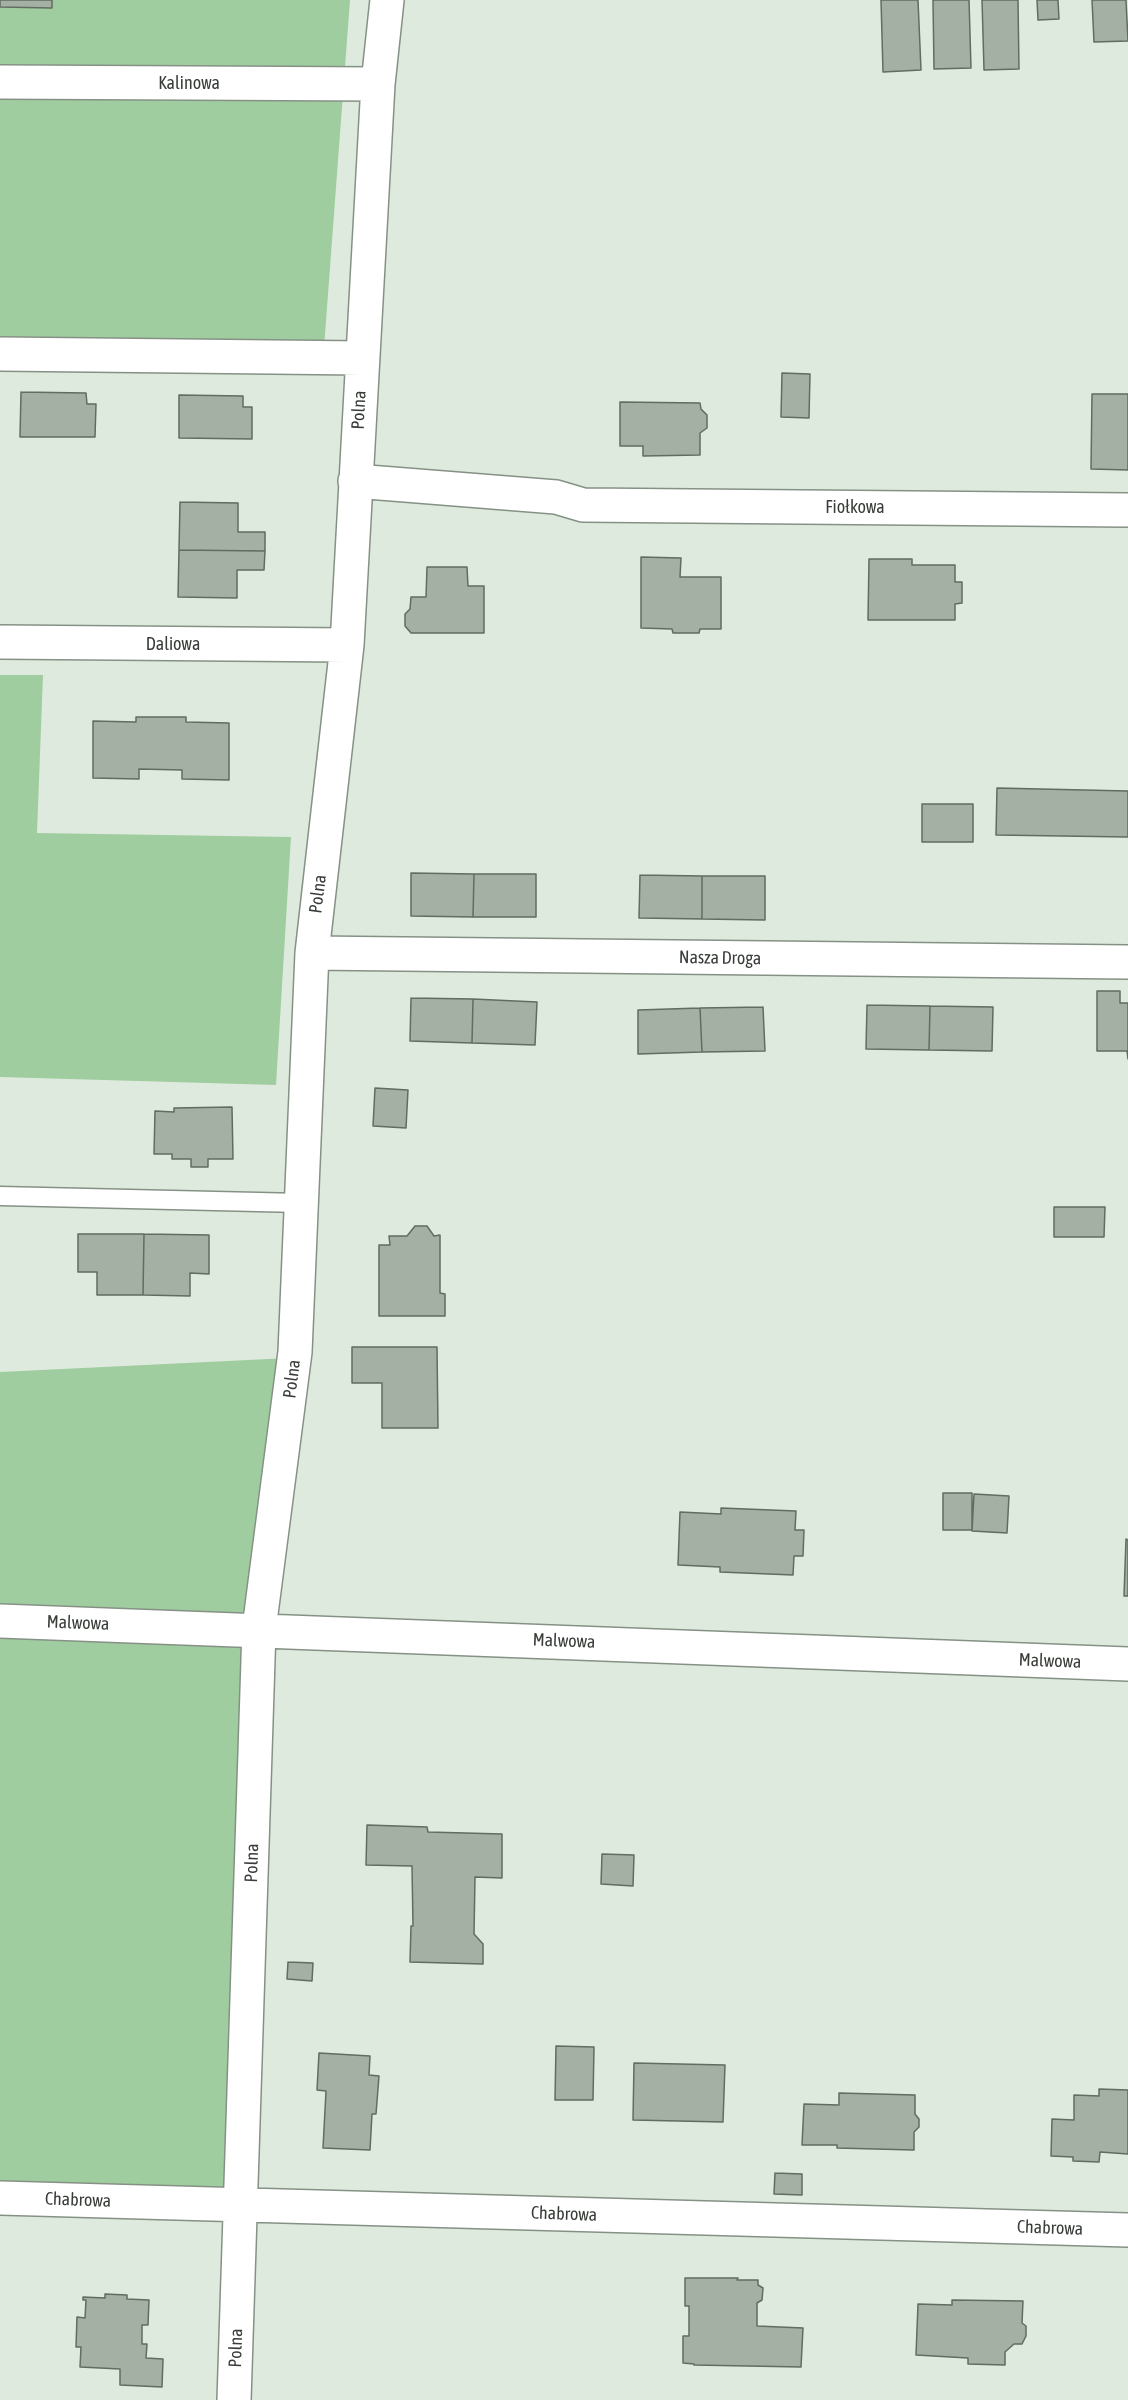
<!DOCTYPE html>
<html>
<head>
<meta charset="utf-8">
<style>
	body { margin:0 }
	canvas { display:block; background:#deeadd }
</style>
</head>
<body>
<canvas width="1128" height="2400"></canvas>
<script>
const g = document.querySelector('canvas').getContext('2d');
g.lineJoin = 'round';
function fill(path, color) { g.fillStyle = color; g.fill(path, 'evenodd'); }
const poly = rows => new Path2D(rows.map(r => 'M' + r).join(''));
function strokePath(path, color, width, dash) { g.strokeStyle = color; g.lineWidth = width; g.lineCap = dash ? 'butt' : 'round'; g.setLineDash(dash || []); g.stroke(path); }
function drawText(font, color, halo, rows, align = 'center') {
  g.font = font + ' "Asap Condensed",sans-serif'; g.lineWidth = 4.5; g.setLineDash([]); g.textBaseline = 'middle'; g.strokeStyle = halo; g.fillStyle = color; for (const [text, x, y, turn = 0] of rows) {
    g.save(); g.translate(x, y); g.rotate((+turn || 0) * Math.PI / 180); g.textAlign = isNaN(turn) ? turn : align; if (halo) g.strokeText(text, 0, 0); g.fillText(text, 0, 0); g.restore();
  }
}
const green = poly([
	[0,0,350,0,323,361,0,358],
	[0,675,43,675,37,833,291,837,276,1085,0,1077],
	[310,1357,275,1634,257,2208,0,2204,0,1372]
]);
const building = poly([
	[0,0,52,0,52,8,0,7,0,0],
	[881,0,918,0,921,70,883,72,881,0],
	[933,0,969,0,971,68,934,69,933,0],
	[982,0,1018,0,1019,69,984,70,982,0],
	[1037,0,1058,0,1059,19,1038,20,1037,0],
	[1092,0,1126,0,1128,41,1094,42,1092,0],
	[782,373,810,374,809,418,781,417,782,373],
	[21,392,86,393,87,404,96,404,95,437,20,437,21,392],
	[1092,394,1128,394,1128,470,1091,469,1092,394],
	[179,395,243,396,243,407,252,407,252,439,179,438,179,395],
	[620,402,700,403,701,409,707,415,707,428,700,433,700,455,643,456,643,446,620,446,620,402],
	[180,502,238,503,238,532,265,532,265,551,179,550,180,502],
	[179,550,265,551,264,570,237,570,237,598,178,597,179,550],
	[641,557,681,558,680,577,721,577,721,629,700,629,699,633,673,633,672,629,641,628,641,557],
	[869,559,912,559,912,565,955,565,955,582,962,582,962,603,955,604,955,620,868,620,869,559],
	[427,567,467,567,468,586,484,586,484,633,411,633,405,626,405,614,410,609,411,597,426,597,427,567],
	[136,717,186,717,186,722,229,723,229,780,182,779,182,770,139,769,139,779,93,778,93,721,136,722,136,717],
	[997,788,1128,791,1128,837,996,835,997,788],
	[922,804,973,804,973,842,922,842,922,804],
	[411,873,474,874,473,917,411,916,411,873],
	[474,874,536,874,536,917,473,917,474,874],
	[640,875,702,876,702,919,639,918,640,875],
	[702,876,765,876,765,920,702,919,702,876],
	[1097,991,1120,991,1120,1003,1128,1003,1128,1059,1127,1051,1097,1051,1097,991],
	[411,998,473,999,472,1043,410,1041,411,998],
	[473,999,537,1002,535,1045,472,1043,473,999],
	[867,1005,930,1006,929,1050,866,1049,867,1005],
	[930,1006,993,1007,992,1051,929,1050,930,1006],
	[763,1007,765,1051,702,1052,700,1008,763,1007],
	[700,1008,702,1052,638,1054,638,1010,700,1008],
	[375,1088,408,1090,406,1128,373,1126,375,1088],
	[232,1107,233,1159,208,1159,208,1167,191,1167,191,1159,172,1159,172,1154,154,1154,155,1111,174,1112,174,1108,232,1107],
	[1054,1207,1105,1207,1104,1237,1054,1237,1054,1207],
	[415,1226,427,1226,434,1236,440,1235,440,1293,445,1294,445,1316,379,1316,379,1245,390,1245,389,1236,407,1236,415,1226],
	[78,1234,144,1234,143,1295,97,1295,97,1272,78,1272,78,1234],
	[144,1234,209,1235,209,1274,190,1273,190,1296,143,1295,144,1234],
	[352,1347,437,1347,438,1428,382,1428,382,1383,352,1383,352,1347],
	[943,1493,972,1493,972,1530,943,1530,943,1493],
	[974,1494,1009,1496,1007,1533,972,1531,974,1494],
	[721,1508,796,1511,795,1530,804,1530,803,1556,794,1556,793,1575,720,1572,720,1567,678,1565,680,1512,721,1514,721,1508],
	[1126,1539,1128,1540,1128,1596,1124,1596,1126,1539],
	[367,1825,427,1827,428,1832,502,1834,502,1878,475,1877,474,1934,483,1944,483,1964,410,1962,411,1926,413,1926,412,1866,366,1865,367,1825],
	[602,1854,634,1855,633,1886,601,1884,602,1854],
	[288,1962,313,1963,312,1981,287,1979,288,1962],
	[556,2046,594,2047,593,2100,555,2100,556,2046],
	[319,2053,370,2056,369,2075,379,2076,376,2114,372,2114,370,2150,323,2148,326,2091,317,2090,319,2053],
	[634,2063,725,2065,723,2122,633,2120,634,2063],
	[1099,2089,1128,2090,1128,2154,1100,2152,1099,2162,1073,2161,1073,2157,1051,2156,1052,2119,1074,2120,1074,2095,1099,2096,1099,2089],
	[839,2093,915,2095,915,2114,919,2119,919,2127,914,2132,914,2150,837,2148,837,2145,802,2145,804,2104,839,2105,839,2093],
	[775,2173,802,2174,802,2195,774,2194,775,2173],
	[685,2278,738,2278,737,2280,758,2280,758,2285,763,2288,762,2300,757,2303,757,2326,803,2328,801,2367,694,2365,694,2364,683,2363,683,2336,689,2336,689,2306,685,2306,685,2278],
	[105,2294,127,2295,127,2299,149,2300,148,2325,142,2325,142,2344,147,2344,146,2358,163,2359,162,2387,120,2385,120,2369,80,2367,81,2347,76,2347,77,2317,85,2318,86,2300,83,2300,83,2297,105,2298,105,2294],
	[952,2300,1023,2301,1022,2323,1026,2326,1026,2336,1022,2344,1014,2344,1005,2352,1005,2365,968,2364,968,2358,916,2355,918,2304,952,2305,952,2300]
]);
const service = poly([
	[0,1196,301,1203]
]);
const minor = poly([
	[0,82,378,84],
	[0,354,362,358],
	[355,481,556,497,583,505,1128,510],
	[0,642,347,645],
	[312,953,1128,962],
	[0,1621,1128,1664],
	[0,2198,1128,2230],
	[234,2400,259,1629,295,1352,312,953,347,645,378,84,387,0]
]);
const streetNames = [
	["Kalinowa",189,83],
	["Polna",359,410,-87],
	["Fiołkowa",855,507],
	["Daliowa",173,644],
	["Polna",318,894,-83],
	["Nasza Droga",720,958,1],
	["Polna",292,1379,-83],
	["Malwowa",78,1623,2],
	["Malwowa",564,1641,2],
	["Malwowa",1050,1661,2],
	["Polna",252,1863,-88],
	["Chabrowa",78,2200,2],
	["Chabrowa",564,2214,2],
	["Chabrowa",1050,2228,2],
	["Polna",236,2348,-88]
];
fill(green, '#a0cd9f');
fill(building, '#a4b0a4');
strokePath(building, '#626c61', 1.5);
strokePath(service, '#869186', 21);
strokePath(minor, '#869186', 36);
strokePath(service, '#fff', 18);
strokePath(minor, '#fff', 33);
drawText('18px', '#383d38', '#fff', streetNames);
</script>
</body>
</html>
